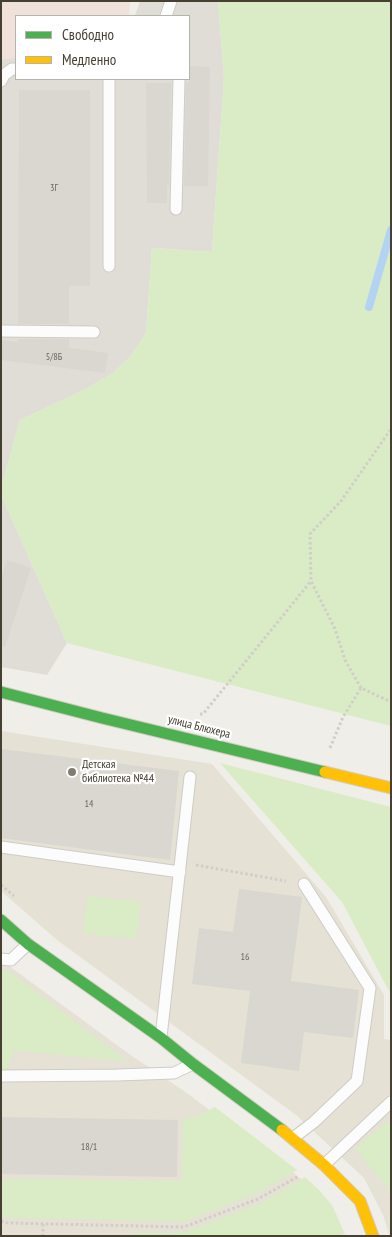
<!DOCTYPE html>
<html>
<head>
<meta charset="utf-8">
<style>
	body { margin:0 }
	#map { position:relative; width:392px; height:1237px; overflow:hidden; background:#f0eee8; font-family:"PT Sans Narrow",sans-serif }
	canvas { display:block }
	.frame { position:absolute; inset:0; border:2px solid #464033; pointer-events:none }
	.legend { position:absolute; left:15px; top:15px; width:175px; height:65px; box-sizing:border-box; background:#fff; border:1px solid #b5b3ad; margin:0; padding:6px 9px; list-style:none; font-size:15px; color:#464033 }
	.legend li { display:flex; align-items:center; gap:10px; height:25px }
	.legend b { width:25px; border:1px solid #b5b3ad }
</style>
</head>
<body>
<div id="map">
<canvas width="392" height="1237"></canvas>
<div class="frame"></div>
<ul class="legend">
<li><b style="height:6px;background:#4caf50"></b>Свободно</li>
<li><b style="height:6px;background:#ffc107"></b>Медленно</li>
</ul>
</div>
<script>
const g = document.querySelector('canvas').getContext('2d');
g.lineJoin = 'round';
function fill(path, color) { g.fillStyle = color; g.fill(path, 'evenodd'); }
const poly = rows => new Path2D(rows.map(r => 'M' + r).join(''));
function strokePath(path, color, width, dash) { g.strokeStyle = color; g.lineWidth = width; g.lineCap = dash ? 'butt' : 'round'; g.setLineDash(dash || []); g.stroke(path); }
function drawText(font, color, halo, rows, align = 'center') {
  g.font = font + ' "PT Sans Narrow",sans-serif'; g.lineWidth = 4.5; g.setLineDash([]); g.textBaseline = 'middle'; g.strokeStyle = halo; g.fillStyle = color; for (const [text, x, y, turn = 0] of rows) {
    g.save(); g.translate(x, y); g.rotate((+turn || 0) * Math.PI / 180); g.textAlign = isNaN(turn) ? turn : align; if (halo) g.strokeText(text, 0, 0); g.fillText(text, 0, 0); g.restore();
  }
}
const residential = poly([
	[1,731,212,764,326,897,384,995,384,1039,391,1040,391,1236,390,1236,383,1215,364,1178,296,1115,57,940,1,891],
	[1,960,129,1054,184,1091,282,1164,309,1185,328,1206,341,1236,1,1236]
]);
const industrial = poly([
	[140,1,218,1,224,78,212,252,152,248,146,333,130,357,113,373,86,389,20,420,1,489,1,59,16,58,16,79,189,79,189,16,135,16],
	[1,495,67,643,47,675,1,667]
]);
const medical = poly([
	[1,1,130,1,129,16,16,16,16,58,1,59]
]);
const green = poly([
	[218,1,391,1,391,726,67,643,1,495,1,489,20,420,86,389,113,373,130,357,146,333,152,248,212,252,224,78],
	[220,763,391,807,391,995,342,902],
	[88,896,141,902,136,939,83,933],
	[1,971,9,971,128,1062,14,1050,1,1084],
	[215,1107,297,1170,258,1193,185,1221,7,1218,1,1216,1,1179,182,1181,183,1119,194,1118],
	[391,1119,391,1192,355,1148],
	[305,1177,319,1190,332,1205,345,1234,335,1236,133,1236,133,1233,185,1232,260,1204]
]);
const stream = poly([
	[369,307,391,230]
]);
const building = poly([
	[189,66,210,67,208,186,184,186,186,83,189,83],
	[146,83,171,83,169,185,167,185,167,203,147,203],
	[19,90,90,90,90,286,69,286,69,324,18,324],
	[18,339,69,339,69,348,108,353,105,373,1,360,1,340,18,342],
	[7,560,31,568,5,647,1,646,1,579],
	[1,749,179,771,170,860,1,838],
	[239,889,302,897,291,981,359,990,353,1038,304,1032,299,1071,241,1063,250,991,192,984,199,928,233,932],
	[1,1117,178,1120,177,1177,1,1174]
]);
const path = poly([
	[361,688,345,660,335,629,311,581,310,534,341,501,391,429],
	[200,714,203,714,311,581],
	[330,748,343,717,361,688,391,702],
	[196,865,286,881],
	[1,885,14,896],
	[1,1221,8,1223,184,1227,258,1199,299,1176],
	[43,1224,43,1236]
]);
const lane = poly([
	[166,16,171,1],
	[1,81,4,75,12,69,16,69],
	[176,209,179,79],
	[109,266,109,79],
	[1,331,94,332],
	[1,847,180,872],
	[1,959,11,960,28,944],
	[161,1037,190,777],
	[1,1076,117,1075,174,1073,193,1064],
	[293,1138,314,1122,357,1081,370,988,304,884],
	[324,1165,391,1102]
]);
const fast = poly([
	[1,692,102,718,325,772],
	[1,920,28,944,161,1038,193,1064,282,1130]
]);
const slow = poly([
	[325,772,391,788],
	[282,1130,324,1165,360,1201,373,1236]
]);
const markers = [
	[72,772,5,"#827d72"]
];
const numberNames = [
	["3Г",54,188],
	["5/8Б",54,357],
	["14",89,804],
	["16",245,957],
	["18/1",89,1147]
];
const streetNames = [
	["улица Блюхера",199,727,14]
];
const poiNames = [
	["Детская",82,765],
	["библиотека №44",82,779]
];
fill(residential, '#e5e1d4');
fill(industrial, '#e0ddd6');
fill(medical, '#f0e2db');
fill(green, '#d9ecc5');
strokePath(stream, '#b4d3f2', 8);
fill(building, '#d9d7d0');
strokePath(lane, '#ceccc5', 13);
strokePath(fast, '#d0ccbe', 13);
strokePath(slow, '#d0ccbe', 13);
strokePath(path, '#d1cec9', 3, [2.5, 2.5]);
strokePath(lane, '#fdfcfc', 11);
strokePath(fast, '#4caf50', 11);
strokePath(slow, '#ffc107', 11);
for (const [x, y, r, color] of markers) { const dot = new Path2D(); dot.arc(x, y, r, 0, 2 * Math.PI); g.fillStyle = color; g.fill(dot); strokePath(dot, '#fff', 2); }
drawText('10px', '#6c665b', null, numberNames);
drawText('12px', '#464033', '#fff', streetNames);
drawText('12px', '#464033', '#fff', poiNames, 'left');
</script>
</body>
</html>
